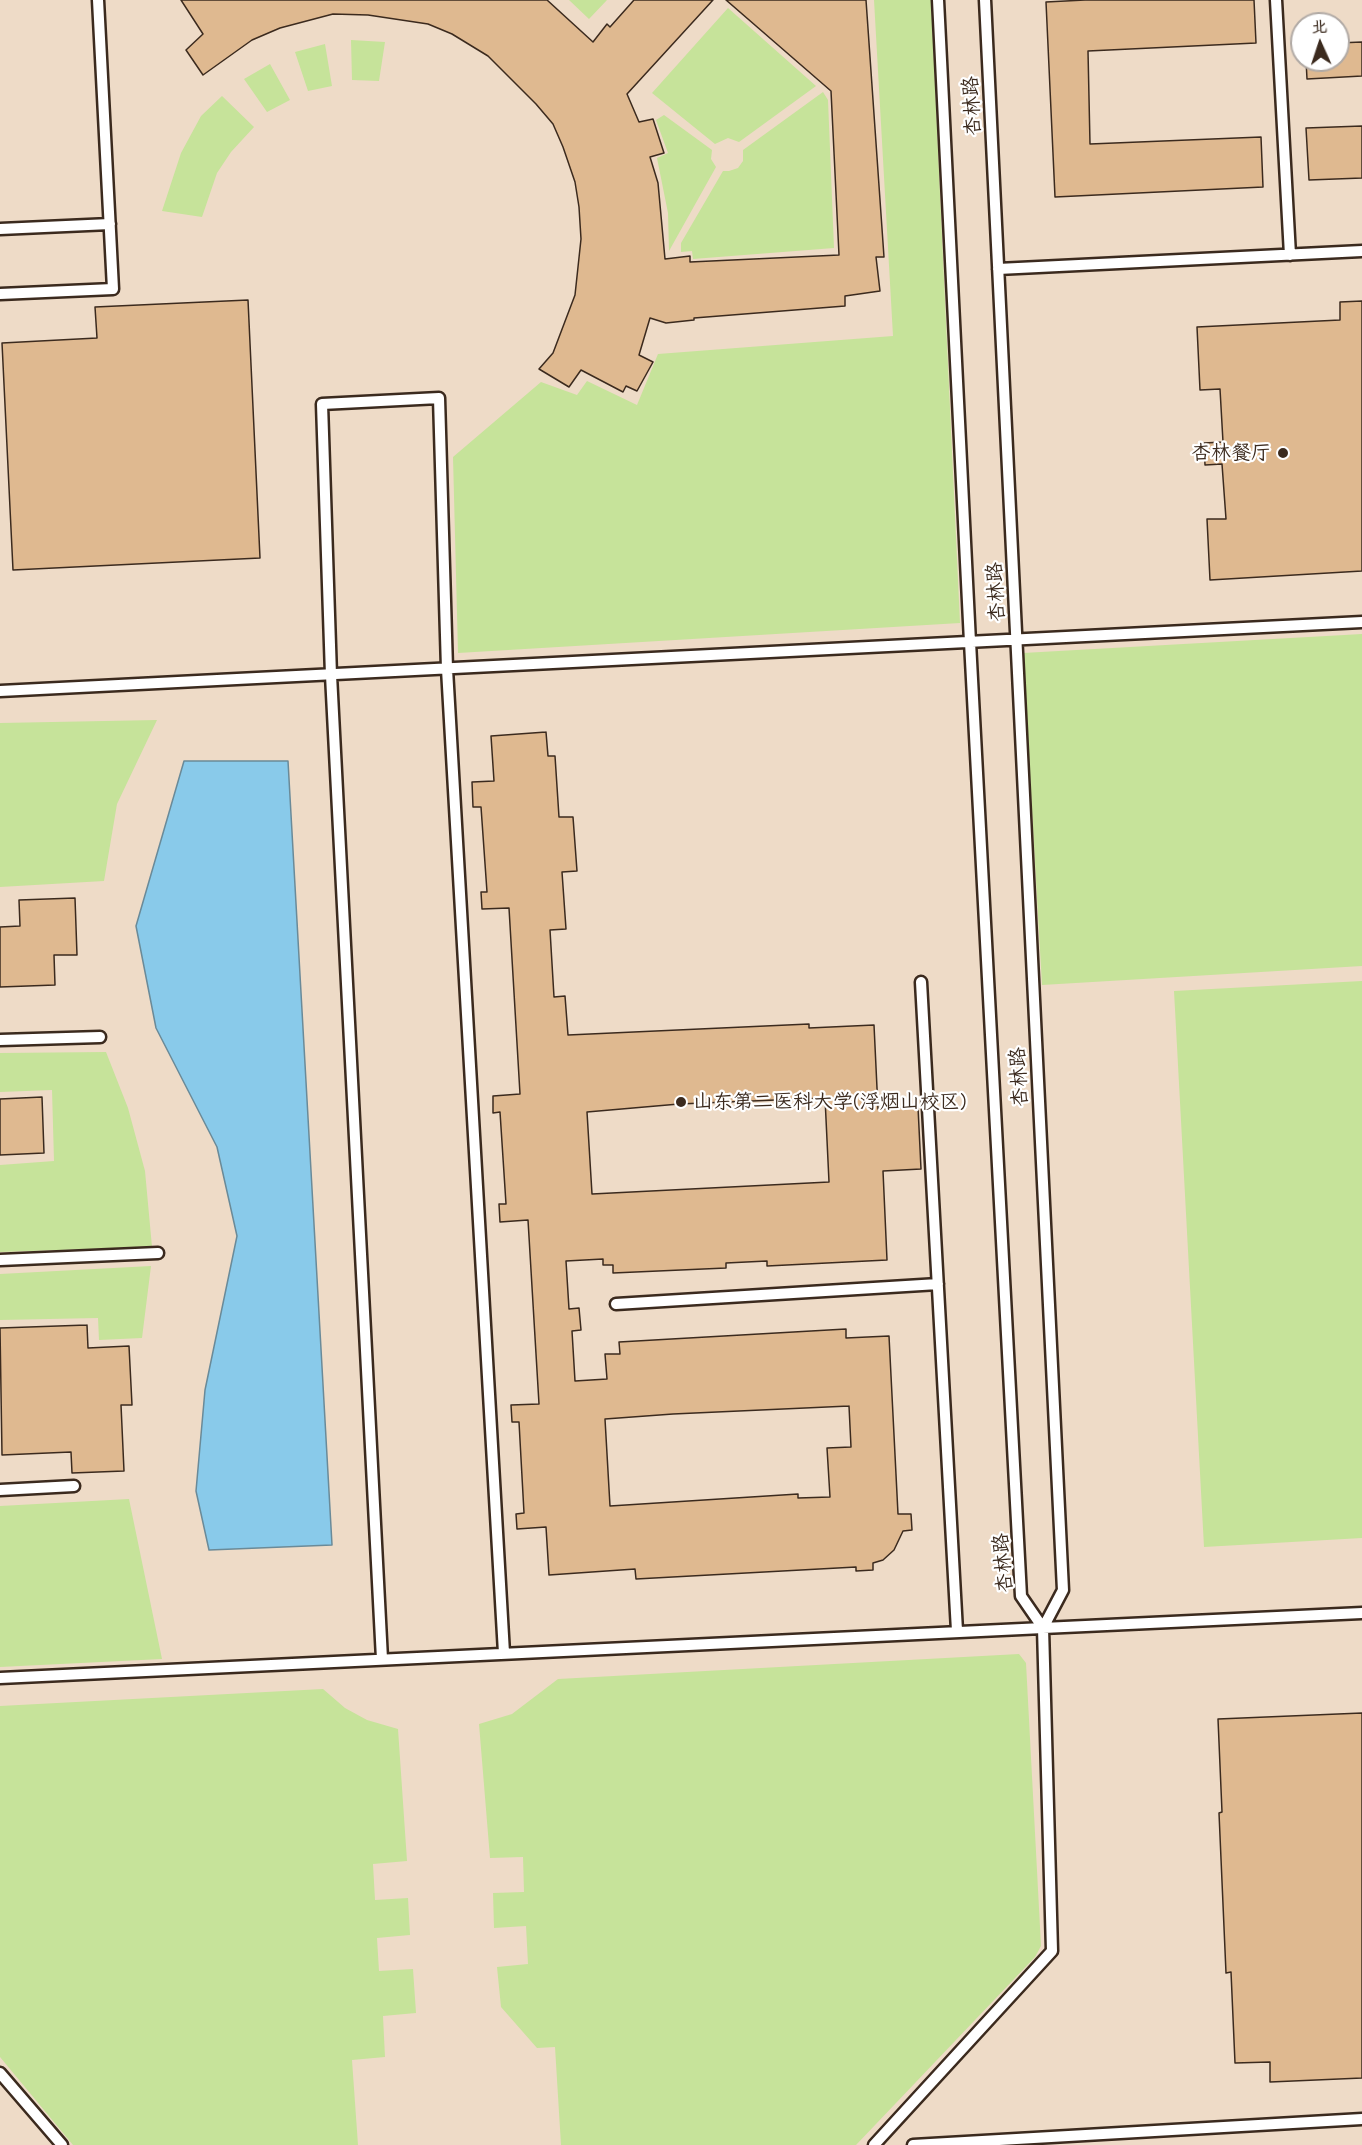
<!DOCTYPE html>
<html>
<head>
<meta charset="utf-8">
<style>
	body { margin:0 }
	#map { position:relative; width:1362px; height:2145px; overflow:hidden; background:#f5eade; font-family:Mali,"LXGW WenKai TC",sans-serif }
	canvas { display:block }
	.north { position:absolute; left:1290px; top:12px; width:60px; height:60px; box-sizing:border-box; background:#fff; border:2px solid #b1aaa5; border-radius:50%; rotate:357deg; font-size:16px; font-weight:700; line-height:24px; text-align:center; color:#3b2a1e }
	.north::after { content:''; display:block; margin:auto; width:21px; height:27px; background:#3b2a1e; clip-path:polygon(50% 0,100% 100%,50% 72%,0 100%) }
</style>
</head>
<body>
<div id="map">
<canvas width="1362" height="2145"></canvas>
<div class="north">北</div>
</div>
<script>
const g = document.querySelector('canvas').getContext('2d');
g.lineJoin = 'round';
function fill(path, color) { g.fillStyle = color; g.fill(path, 'evenodd'); }
const poly = rows => new Path2D(rows.map(r => 'M' + r).join(''));
function strokePath(path, color, width, dash) { g.strokeStyle = color; g.lineWidth = width; g.lineCap = dash ? 'butt' : 'round'; g.setLineDash(dash || []); g.stroke(path); }
function drawText(font, color, halo, rows, align = 'center') {
  g.font = font + ' Mali,"LXGW WenKai TC",sans-serif'; g.lineWidth = 4.5; g.setLineDash([]); g.textBaseline = 'middle'; g.strokeStyle = halo; g.fillStyle = color; for (const [text, x, y, turn = 0] of rows) {
    g.save(); g.translate(x, y); g.rotate((+turn || 0) * Math.PI / 180); g.textAlign = isNaN(turn) ? turn : align; if (halo) g.strokeText(text, 0, 0); g.fillText(text, 0, 0); g.restore();
  }
}
const built = poly([
	[0,0,1362,0,1362,2145,0,2145],
	[1302,24,1338,24,1338,60,1302,60]
]);
const green = poly([
	[569,0,607,0,589,19],
	[874,0,931,0,960,623,458,653,453,457,541,382,577,395,587,381,637,405,658,354,893,336],
	[728,8,816,86,739,142,728,138,715,144,652,93],
	[351,40,385,42,379,81,352,80],
	[325,44,332,86,308,91,295,52],
	[270,64,290,100,267,112,244,79],
	[823,92,828,100,834,248,693,259,692,251,681,252,681,243,723,171,729,171,738,168,743,161,743,150],
	[222,96,254,127,231,152,217,173,202,217,162,211,181,153,201,116],
	[664,115,712,150,711,159,716,167,669,251,668,213,657,158,668,153,656,120],
	[1362,634,1362,966,1042,985,1023,653],
	[157,720,117,804,104,881,0,887,0,723],
	[1362,981,1362,1538,1204,1547,1174,991],
	[106,1052,128,1108,145,1171,152,1247,0,1252,0,1165,54,1161,52,1090,0,1092,0,1053],
	[151,1266,142,1338,99,1340,98,1318,0,1320,0,1274],
	[129,1499,162,1659,0,1667,0,1506],
	[1019,1654,1026,1663,1041,1946,1035,1957,856,2145,561,2145,555,2047,537,2048,501,2007,497,1967,528,1964,526,1926,494,1928,493,1893,524,1892,523,1857,490,1858,479,1724,512,1714,558,1679],
	[323,1689,345,1708,367,1720,398,1729,407,1861,373,1864,375,1900,408,1898,410,1935,377,1938,379,1971,413,1969,416,2013,383,2016,385,2057,352,2060,358,2145,73,2145,0,2057,0,1706]
]);
const water = poly([
	[184,761,288,761,332,1545,209,1550,196,1491,205,1390,237,1236,217,1147,156,1028,136,926,184,761]
]);
const building = poly([
	[181,0,547,0,593,42,607,24,610,27,634,0,713,0,627,94,639,122,653,119,664,153,650,157,658,183,665,259,690,256,690,262,839,255,831,91,726,0,866,0,884,257,876,257,880,291,845,296,845,306,694,318,694,320,666,323,650,318,639,355,653,362,637,391,626,386,623,392,581,370,569,387,539,369,553,353,575,295,581,239,579,207,575,182,563,147,553,124,536,104,488,56,452,34,428,24,368,15,333,14,280,28,252,40,203,75,186,50,203,34,181,0],
	[1085,0,1254,0,1256,43,1088,51,1090,144,1261,137,1263,187,1055,197,1046,2,1085,0],
	[1362,42,1362,76,1307,79,1306,60,1338,60,1338,43,1362,42],
	[1362,126,1362,178,1309,180,1306,128,1362,126],
	[248,300,260,558,13,570,2,343,97,338,95,307,248,300],
	[1362,301,1362,571,1210,580,1207,519,1226,519,1222,464,1205,465,1204,443,1223,442,1220,389,1200,390,1197,327,1340,320,1340,302,1362,301],
	[546,732,548,756,555,756,559,817,573,817,577,871,562,872,566,929,550,930,554,997,565,996,568,1035,809,1024,809,1028,874,1025,878,1109,918,1107,921,1169,883,1171,887,1260,767,1266,767,1261,726,1263,726,1268,613,1273,613,1265,603,1265,603,1259,566,1261,569,1309,579,1308,581,1330,572,1331,575,1381,607,1379,605,1354,620,1354,619,1342,846,1329,846,1338,889,1336,898,1514,911,1514,912,1530,903,1531,894,1550,883,1560,873,1563,873,1570,856,1571,856,1567,636,1579,635,1569,549,1575,546,1527,517,1529,516,1514,524,1513,519,1422,512,1422,511,1405,539,1404,528,1220,500,1222,499,1204,506,1204,500,1112,493,1113,493,1096,520,1094,509,908,482,909,481,892,487,892,481,807,473,807,472,782,494,781,491,736,546,732],
	[825,1098,829,1182,592,1194,587,1112,679,1104,825,1098],
	[849,1406,851,1447,827,1448,830,1497,798,1498,798,1494,610,1506,605,1419,673,1414,849,1406],
	[75,898,77,955,54,955,55,985,0,987,0,927,20,926,19,900,75,898],
	[42,1097,44,1153,0,1155,0,1099,42,1097],
	[87,1325,88,1348,129,1346,132,1405,121,1405,124,1471,72,1473,71,1452,2,1455,0,1328,87,1325],
	[1362,1713,1362,2078,1270,2082,1270,2062,1235,2063,1231,1972,1226,1973,1219,1813,1222,1812,1218,1719,1362,1713]
]);
const service = poly([
	[938,0,970,642,1021,1596,1043,1628],
	[985,0,1063,1590,1043,1628],
	[1276,0,1290,255],
	[0,229,110,224],
	[998,269,1362,251],
	[0,294,113,289,98,0],
	[0,691,1362,622],
	[921,982,957,1631],
	[0,1040,100,1037],
	[0,1260,158,1253],
	[616,1304,938,1284],
	[0,1490,74,1486],
	[1043,1628,1362,1613],
	[382,1659,331,675,322,404,439,398,447,669,504,1653],
	[0,1678,1043,1628,1052,1951,874,2145],
	[0,2073,62,2145],
	[913,2145,1362,2119]
]);
const markers = [
	[1283,453,6,"#3b2a1e"],
	[681,1102,6,"#3b2a1e"]
];
const streetNames = [
	["杏林路",972,106,-93],
	["杏林路",996,592,-93],
	["杏林路",1019,1077,-93],
	["杏林路",1003,1563,-95]
];
const poiNames = [
	["杏林餐厅",1271,453],
	["山东第二医科大学(浮烟山校区)",693,1102,"left"]
];
fill(built, '#eedbc7');
fill(green, '#c6e39a');
fill(water, '#89caea');
strokePath(water, '#6a8a98', 1.5);
fill(building, '#dfb990');
strokePath(building, '#3b2a1e', 1.5);
strokePath(service, '#3b2a1e', 15);
strokePath(service, '#fff', 10);
for (const [x, y, r, color] of markers) { const dot = new Path2D(); dot.arc(x, y, r, 0, 2 * Math.PI); g.fillStyle = color; g.fill(dot); strokePath(dot, '#fff', 2); }
drawText('20px', '#3b2a1e', '#fff', streetNames);
drawText('20px', '#3b2a1e', '#fff', poiNames, 'right');
</script>
</body>
</html>
